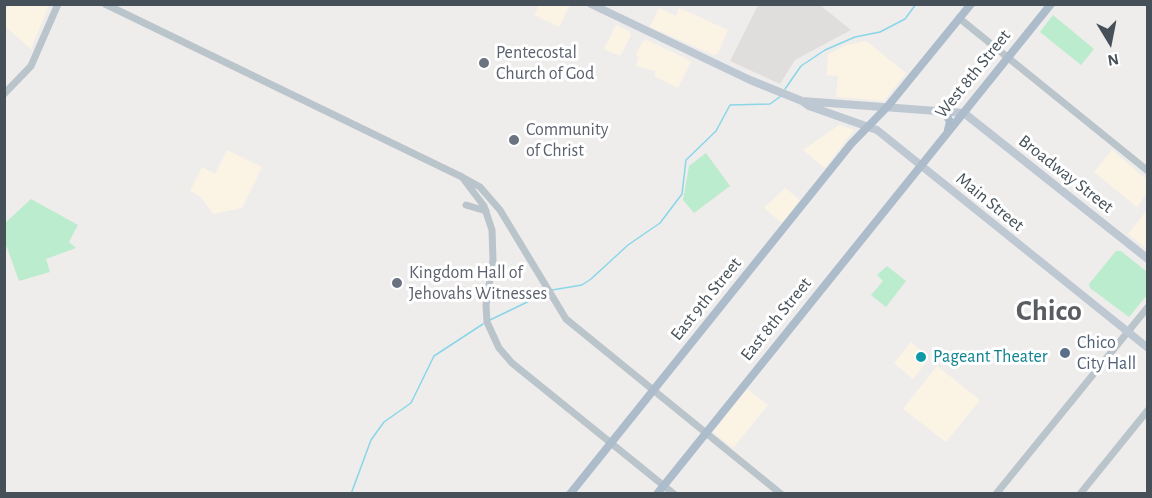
<!DOCTYPE html>
<html>
<head>
<meta charset="utf-8">
<style>
	body { margin:0 }
	#map { position:relative; width:1152px; height:498px; overflow:hidden; background:#efecec; font-family:"Alegreya Sans",sans-serif }
	canvas { display:block }
	.frame { position:absolute; inset:0; border:6px solid #455058; pointer-events:none }
	.north { position:absolute; left:1080px; top:12px; width:60px; height:60px; -webkit-text-stroke:4px #fff; paint-order:stroke; rotate:170deg; font-size:16px; font-weight:700; line-height:24px; text-align:center; color:#455058 }
	.north::after { content:''; display:block; margin:auto; width:21px; height:27px; background:#455058; clip-path:polygon(50% 0,100% 100%,50% 72%,0 100%) }
</style>
</head>
<body>
<div id="map">
<canvas width="1152" height="498"></canvas>
<div class="frame"></div>
<div class="north">N</div>
</div>
<script>
const g = document.querySelector('canvas').getContext('2d');
g.lineJoin = 'round';
function fill(path, color) { g.fillStyle = color; g.fill(path, 'evenodd'); }
const poly = rows => new Path2D(rows.map(r => 'M' + r).join(''));
function strokePath(path, color, width, dash) { g.strokeStyle = color; g.lineWidth = width; g.lineCap = dash ? 'butt' : 'round'; g.setLineDash(dash || []); g.stroke(path); }
function drawText(font, color, halo, rows, align = 'center') {
  g.font = font + ' "Alegreya Sans",sans-serif'; g.lineWidth = 6; g.setLineDash([]); g.textBaseline = 'middle'; g.strokeStyle = halo; g.fillStyle = color; for (const [text, x, y, turn = 0] of rows) {
    g.save(); g.translate(x, y); g.rotate((+turn || 0) * Math.PI / 180); g.textAlign = isNaN(turn) ? turn : align; if (halo) g.strokeText(text, 0, 0); g.fillText(text, 0, 0); g.restore();
  }
}
const commercial = poly([
	[10,5,49,5,31,49,5,26,5,11],
	[539,5,569,4,570,5,559,27,534,15],
	[659,8,676,16,679,8,728,30,718,53,714,55,650,27],
	[616,25,629,31,631,35,620,56,604,49],
	[647,40,691,61,678,88,654,76,656,71,636,66,639,57,636,55,643,41],
	[866,41,906,73,884,101,836,97,838,76,827,75,828,54,846,45],
	[839,125,854,130,825,168,803,150],
	[227,150,262,167,242,208,213,214,200,196,190,191,202,167,215,174],
	[1112,150,1147,180,1147,193,1137,207,1094,172],
	[785,188,800,200,782,223,764,208],
	[1147,210,1147,249,1128,234],
	[911,342,928,356,928,360,913,379,894,363],
	[937,366,980,400,946,442,903,409],
	[747,389,768,405,733,448,713,432]
]);
const education = poly([
	[758,5,820,5,851,30,795,60,780,84,730,61]
]);
const green = poly([
	[1053,15,1094,49,1081,65,1040,32],
	[706,153,730,186,694,213,683,200,689,166],
	[31,199,78,225,69,242,76,248,46,259,50,272,19,281,5,242,5,223],
	[1116,251,1121,251,1147,272,1147,295,1129,317,1090,288,1089,284],
	[887,266,906,281,886,307,871,295,883,281,877,275]
]);
const stream = poly([
	[785,89,801,66,825,50,855,37,880,32,905,19,916,4],
	[552,290,582,285,591,279,628,245,660,223,682,194,686,160,716,131,730,105,770,104,781,96],
	[490,320,548,292],
	[351,494,371,440,384,422,411,403,434,356,483,324]
]);
const tertiary = poly([
	[105,4,462,177,484,206,492,230,493,260,486,305,487,322,499,348,512,363,674,494],
	[959,18,1148,171],
	[4,94,31,66,58,4],
	[462,177,480,187,500,210,566,319,781,494],
	[466,205,486,211],
	[996,494,1148,307],
	[1080,494,1148,410]
]);
const secondary = poly([
	[591,4,750,80,802,101,809,106,877,130,1148,348],
	[802,101,964,113,1148,259]
]);
const primary = poly([
	[945,112,950,122,948,130],
	[570,494,851,144,888,106,971,4],
	[657,494,1051,4]
]);
const markers = [
	[484,63,6,"#6b7280"],
	[514,140,6,"#6b7280"],
	[397,283,6,"#6b7280"],
	[1065,353,6,"#5c6f8a"],
	[921,357,6,"#0f9aa8"]
];
const worshipNames = [
	["Pentecostal",496,53],
	["Church of God",496,74],
	["Community",526,130],
	["of Christ",526,151],
	["Kingdom Hall of",409,273],
	["Jehovahs Witnesses",409,294]
];
const streetNames = [
	["West 8th Street",973,74,-51],
	["Broadway Street",1066,174,38],
	["Main Street",990,202,39],
	["East 9th Street",706,299,-51],
	["East 8th Street",776,319,-51]
];
const serviceNames = [
	["Chico",1077,343],
	["City Hall",1077,364]
];
const cultureNames = [
	["Pageant Theater",933,357]
];
const townNames = [
	["Chico",1049,311]
];
fill(commercial, '#fbf4e4');
fill(education, '#e0dddd');
fill(green, '#baeccd');
strokePath(stream, '#88d6e8', 1.5);
strokePath(tertiary, '#bac4cb', 7);
strokePath(secondary, '#bdc8d2', 8);
strokePath(primary, '#acbccb', 8);
for (const [x, y, r, color] of markers) { const dot = new Path2D(); dot.arc(x, y, r, 0, 2 * Math.PI); g.fillStyle = color; g.fill(dot); strokePath(dot, '#fff', 2); }
drawText('18px', '#5b616d', '#fff', worshipNames, 'left');
drawText('18px', '#455058', '#fff', streetNames);
drawText('18px', '#4e5e75', '#fff', serviceNames, 'left');
drawText('18px', '#0d838f', '#fff', cultureNames, 'left');
drawText('bold 30px', '#595c61', '#fff', townNames);
</script>
</body>
</html>
